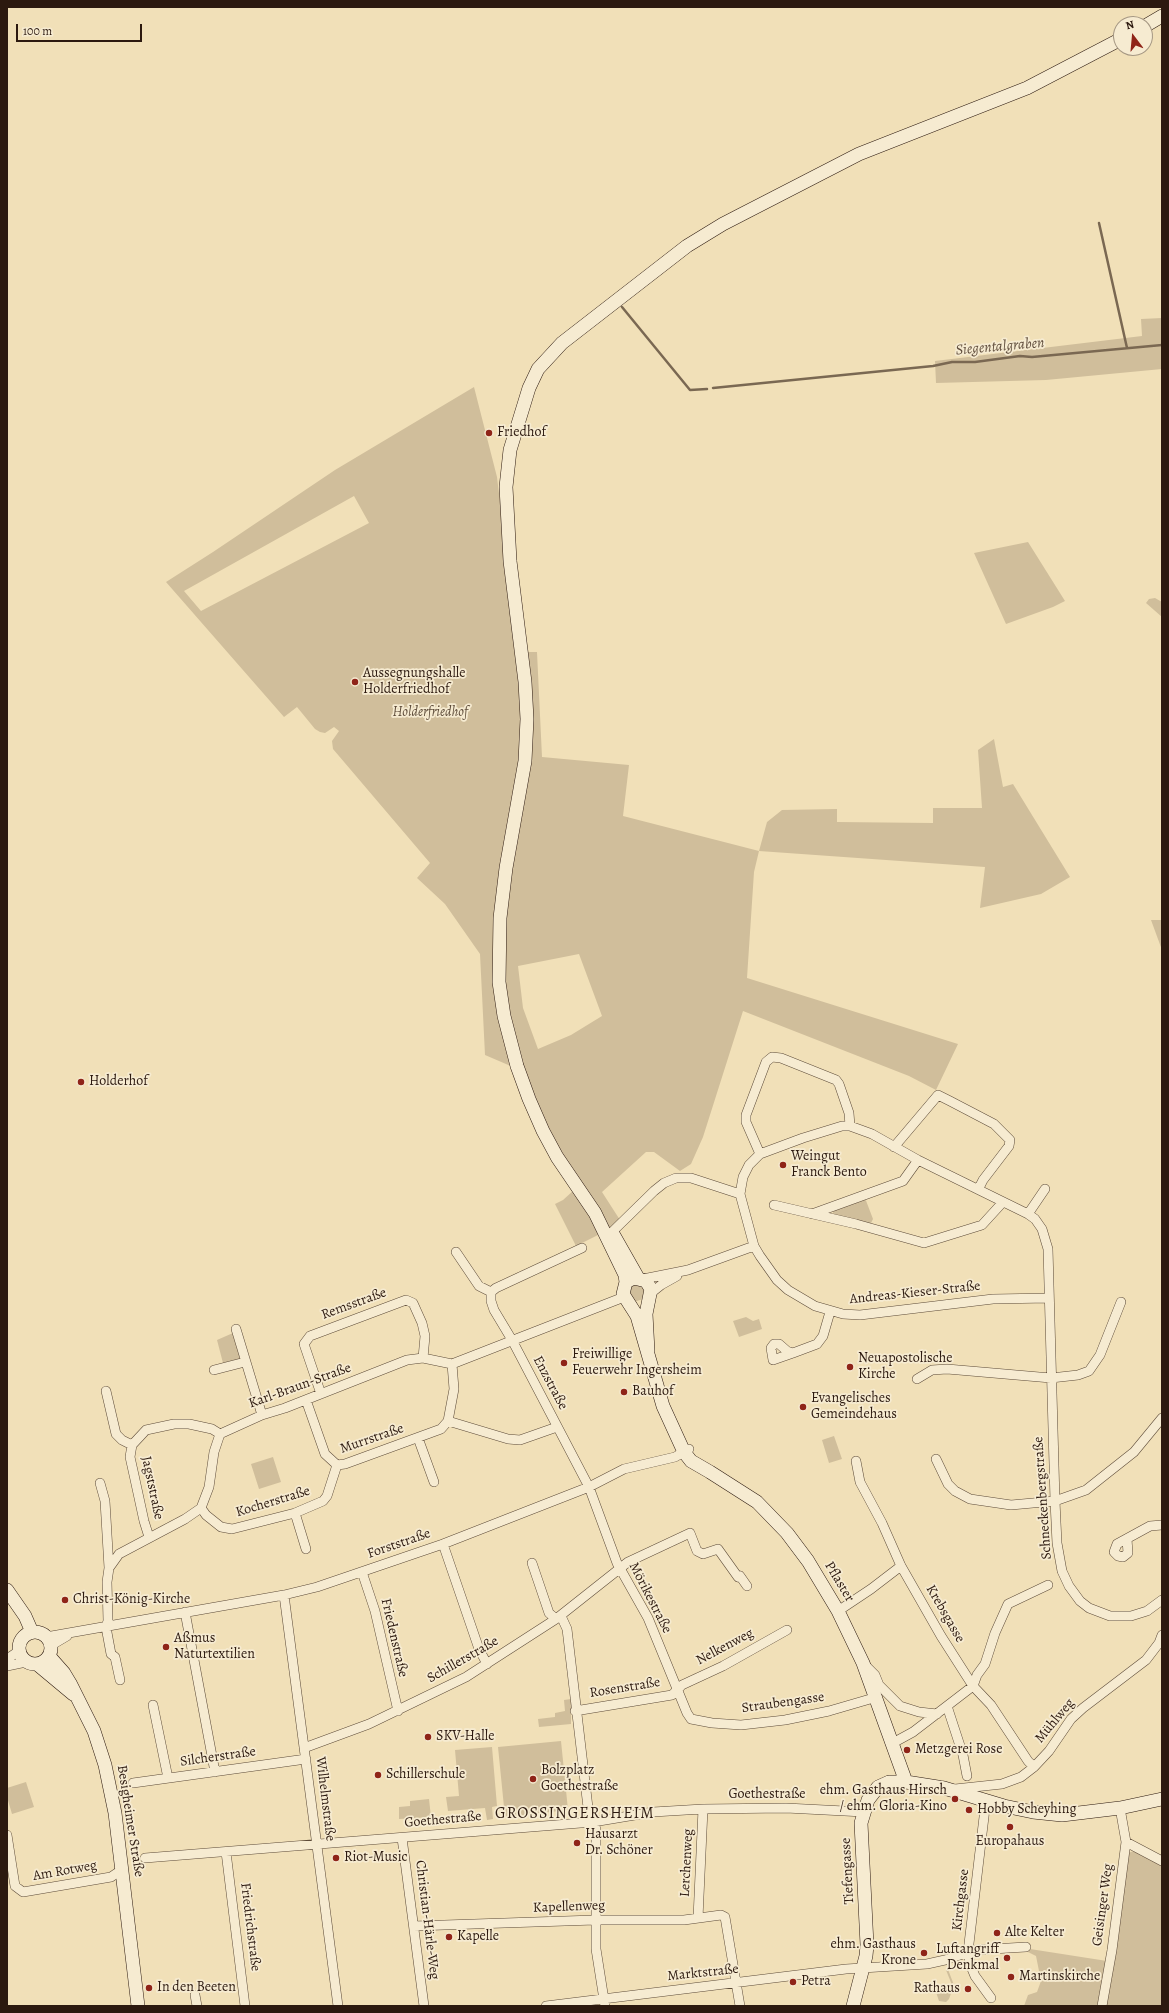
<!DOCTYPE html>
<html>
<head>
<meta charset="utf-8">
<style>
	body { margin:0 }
	#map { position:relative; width:1169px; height:2013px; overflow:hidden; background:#f1e0b8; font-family:Alegreya,serif }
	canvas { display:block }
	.frame { position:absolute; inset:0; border:8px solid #2c190f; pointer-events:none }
	.north { position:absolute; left:1113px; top:16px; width:40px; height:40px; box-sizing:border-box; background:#f6ebd1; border:1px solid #a59783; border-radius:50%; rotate:344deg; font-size:11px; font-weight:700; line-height:16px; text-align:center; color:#2c190f }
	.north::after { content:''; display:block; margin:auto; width:14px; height:18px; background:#8f2418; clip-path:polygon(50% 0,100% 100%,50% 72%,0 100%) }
	.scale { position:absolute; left:16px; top:24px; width:126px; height:18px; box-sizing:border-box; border:2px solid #2c190f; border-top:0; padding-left:5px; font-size:12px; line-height:14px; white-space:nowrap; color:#2c190f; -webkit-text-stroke:3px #f6ebd1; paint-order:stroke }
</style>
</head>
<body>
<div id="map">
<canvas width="1169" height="2013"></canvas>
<div class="frame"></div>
<div class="north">N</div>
<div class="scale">100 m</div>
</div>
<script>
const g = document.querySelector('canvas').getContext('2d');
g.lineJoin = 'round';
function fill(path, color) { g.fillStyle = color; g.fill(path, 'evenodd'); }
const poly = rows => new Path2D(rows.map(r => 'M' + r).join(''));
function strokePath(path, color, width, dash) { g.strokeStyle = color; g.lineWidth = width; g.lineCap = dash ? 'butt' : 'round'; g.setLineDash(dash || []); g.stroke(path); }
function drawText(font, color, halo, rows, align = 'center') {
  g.font = font + ' Alegreya,serif'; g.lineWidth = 3.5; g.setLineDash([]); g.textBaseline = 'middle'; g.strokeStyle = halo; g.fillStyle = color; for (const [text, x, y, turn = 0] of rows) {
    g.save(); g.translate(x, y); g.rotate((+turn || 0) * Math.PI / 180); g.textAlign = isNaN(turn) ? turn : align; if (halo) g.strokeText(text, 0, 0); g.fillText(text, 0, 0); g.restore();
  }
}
const green = poly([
	[1162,318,1162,369,1046,380,936,383,935,361,1142,336,1141,319],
	[474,387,497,477,518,652,537,652,542,757,629,765,623,816,759,851,767,822,782,810,837,809,837,822,933,823,933,808,982,808,978,750,994,739,1003,787,1013,784,1070,877,1041,894,980,908,985,867,759,851,754,872,747,978,958,1044,936,1090,909,1076,743,1011,703,1137,691,1164,680,1171,654,1152,646,1152,602,1192,620,1220,614,1227,576,1246,555,1204,563,1200,574,1190,513,1067,485,1055,480,954,445,904,417,878,430,863,333,749,332,741,339,731,334,727,325,733,320,732,315,729,297,707,284,717,166,582,213,552,335,470],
	[354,496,369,523,201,611,184,591],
	[579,954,602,1016,571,1035,538,1049,523,1008,518,966],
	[1028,542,1065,601,1053,607,1006,624,974,553],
	[1155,598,1162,602,1162,617,1146,603,1149,599],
	[1151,920,1162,920,1162,950],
	[865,1198,873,1219,870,1225,836,1217,833,1213,835,1208],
	[639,1283,645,1290,643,1299,634,1302,626,1290,628,1287],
	[746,1317,753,1321,759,1319,762,1329,739,1337,733,1321],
	[233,1333,241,1356,240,1359,223,1363,217,1340],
	[834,1436,842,1459,829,1463,822,1440],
	[273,1457,281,1482,259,1489,251,1464],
	[571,1699,571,1724,539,1727,538,1719,555,1717,555,1713,565,1711,564,1700],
	[561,1741,568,1810,505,1817,498,1747],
	[492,1747,497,1806,492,1807,493,1819,487,1820,485,1808,448,1811,446,1797,459,1796,455,1750],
	[26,1782,34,1807,12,1814,7,1797,7,1788],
	[429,1799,431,1817,399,1819,399,1807,410,1806,410,1801],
	[1134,1851,1162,1863,1162,2006,1024,2006,1028,1995,1037,1992,1041,1981,1036,1956,1028,1952,1030,1949,1107,1961,1128,1853],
	[947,1967,954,1985,949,1999,946,2002,939,2001,936,1992,952,1985,946,1970]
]);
const stream = poly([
	[1099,223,1127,348],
	[622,307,690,390,707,389],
	[713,388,933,366,952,362,975,362,1020,356,1032,357,1162,345]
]);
const street = poly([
	[894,1147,938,1095,950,1101,994,1124,1010,1140,1009,1146,983,1180,979,1188],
	[760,1154,746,1122,746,1115,766,1062,772,1057,781,1058,836,1080,839,1084,849,1113,850,1126],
	[774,1205,856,1224,924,1243,982,1225,1003,1202],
	[812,1214,903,1181,918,1160],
	[1028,1214,1045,1189],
	[612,1232,654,1191,664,1183,676,1178,691,1178,740,1194],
	[456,1252,479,1286,491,1292],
	[643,1279,688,1270,754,1246],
	[491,1292,491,1301,494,1310,512,1340,589,1487,617,1563,648,1618,687,1713,691,1719,712,1723,741,1725,785,1720,829,1711,877,1697],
	[491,1292,496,1288,582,1248],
	[651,1293,661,1285,677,1276],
	[1049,1298,993,1299,860,1315,843,1314,815,1306,788,1290,777,1280,760,1256,754,1246,740,1194,743,1177,749,1165,760,1154,803,1138,842,1126,850,1126,872,1134,918,1160,1028,1214,1035,1219,1042,1229,1048,1249,1055,1501,1057,1543,1062,1571,1069,1586,1080,1601,1089,1608,1110,1616,1131,1616,1147,1611,1162,1600],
	[236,1329,262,1415],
	[793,1353,773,1360,771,1348,774,1344,779,1344,787,1351,793,1353,817,1344,823,1336,830,1312],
	[214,1370,245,1362],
	[917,1379,932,1370,947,1369,1051,1378,1078,1375,1089,1371,1100,1355,1121,1302],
	[106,1391,116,1434,122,1440,132,1445],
	[321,1394,304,1344,310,1336,406,1300,413,1303,422,1323,425,1336,423,1358],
	[306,1400,325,1454,337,1465,345,1464,441,1429,448,1421,454,1389,452,1364],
	[448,1421,508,1439,520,1440,557,1427],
	[418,1438,434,1482],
	[936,1459,948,1484,955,1491,970,1499,1011,1505,1055,1501,1086,1490,1134,1452,1162,1418],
	[856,1461,860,1482,882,1523,901,1566,941,1636,973,1686,991,1705,1028,1761,1034,1767],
	[100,1483,105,1501,109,1568],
	[201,1508,206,1515,221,1527,232,1529,295,1513,323,1501,327,1496,337,1465],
	[295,1513,306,1549],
	[149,1537,144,1521,134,1475,130,1457,132,1445,146,1430,174,1424,189,1424,212,1429,220,1434],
	[1127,1539,1128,1553,1123,1557,1118,1556,1114,1552,1117,1544,1150,1526,1162,1525],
	[443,1544,479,1649,487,1664],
	[532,1563,549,1613,556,1619],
	[362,1572,375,1611,398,1711],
	[284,1595,338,2006],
	[838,1611,871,1589,901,1566],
	[185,1612,215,1772],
	[561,1616,567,1629,589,1816,596,1829,596,1949,605,2006],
	[106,1627,108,1621,107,1582,109,1568,119,1554,185,1519,201,1508,209,1487,214,1452,220,1434,262,1415,285,1408,407,1360,423,1358,452,1364,624,1297],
	[106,1627,111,1654,115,1657,120,1680],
	[46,1637,284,1595,317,1587,443,1544,589,1487,624,1469,675,1457,689,1449],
	[50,1646,67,1636],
	[7,1659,19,1651],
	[7,1666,26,1662],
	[866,1666,875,1675,879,1685,900,1706,919,1712,937,1714],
	[973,1686,977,1675,985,1664,995,1633,1008,1604,1048,1585],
	[153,1705,168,1778],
	[947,1706,963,1755,967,1776],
	[575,1711,672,1695,682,1685,723,1666,787,1630],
	[891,1744,913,1732,973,1686],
	[304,1748,369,1724,466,1677,556,1619,628,1562,690,1533,697,1551,703,1554,718,1549,738,1577,740,1576,747,1586],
	[133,1783,306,1759],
	[955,1789,1002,1784,1021,1777,1034,1767,1049,1751,1071,1719,1083,1708,1146,1660,1159,1643,1162,1635],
	[986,1800,968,1952,970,1964,975,1976,991,1998],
	[7,1835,15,1886,23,1892,111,1877,123,1869],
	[402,1838,424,2006],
	[1126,1842,1162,1861],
	[226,1852,245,2006],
	[145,1858,593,1822,653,1812,703,1809,786,1808,864,1812],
	[698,1918,703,1809],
	[414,1926,595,1920,684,1920,721,1915,725,1917,740,2006],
	[195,1995,197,2006],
	[546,2006,846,1969,927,1964,945,1960,975,1950,1026,1947],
	[1102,2006,1112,1950,1126,1842,1120,1808]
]);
const secondary = poly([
	[1145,26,1162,16],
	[613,1234,638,1278],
	[626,1282,625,1275,595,1213,557,1157,543,1131,529,1099,517,1066,504,1016,499,982,500,918,506,868,525,761,527,719,525,682,510,561,506,487,510,450,529,388,538,369,562,343,687,246,723,224,859,154,1027,88,1121,39],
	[648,1351,646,1314,651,1289,646,1281,634,1278,626,1282,623,1294,637,1316,663,1406,684,1452,691,1461,710,1472,757,1502,787,1533,808,1561,838,1611,863,1663,906,1782],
	[7,1590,25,1616,32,1632],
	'19 1648a16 16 0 1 1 32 0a16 16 0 1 1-32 0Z',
	[49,1656,64,1673,70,1683,94,1731,105,1765,115,1813,138,2006],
	[37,1664,73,1694],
	[853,2006,866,1956,867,1945,861,1823,868,1800,878,1787,889,1782,906,1782,944,1788,1004,1806,1033,1812,1062,1815,1120,1808,1162,1799]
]);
const markers = [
	[489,433,4,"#8f2418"],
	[355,682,4,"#8f2418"],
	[81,1082,4,"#8f2418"],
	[783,1165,4,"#8f2418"],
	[564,1363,4,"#8f2418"],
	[850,1367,4,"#8f2418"],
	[624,1392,4,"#8f2418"],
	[803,1407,4,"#8f2418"],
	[65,1600,4,"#8f2418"],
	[166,1647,4,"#8f2418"],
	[428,1737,4,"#8f2418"],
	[907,1750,4,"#8f2418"],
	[378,1775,4,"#8f2418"],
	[533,1779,4,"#8f2418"],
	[955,1799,4,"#8f2418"],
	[969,1810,4,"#8f2418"],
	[1010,1827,4,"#8f2418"],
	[577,1843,4,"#8f2418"],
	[336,1858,4,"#8f2418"],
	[997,1933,4,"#8f2418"],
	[449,1937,4,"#8f2418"],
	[924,1953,4,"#8f2418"],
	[1007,1958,4,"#8f2418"],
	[1011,1977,4,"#8f2418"],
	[793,1982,4,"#8f2418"],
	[149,1988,4,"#8f2418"],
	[968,1989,4,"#8f2418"]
];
const poiNames = [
	["Friedhof",497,433],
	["Aussegnungshalle",363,674],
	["Holderfriedhof",363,690],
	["Holderhof",89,1082],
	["Weingut",791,1157],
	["Franck Bento",791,1173],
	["Freiwillige",572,1355],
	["Feuerwehr Ingersheim",572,1371],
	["Neuapostolische",858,1359],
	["Kirche",858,1375],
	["Bauhof",632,1392],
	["Evangelisches",811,1399],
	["Gemeindehaus",811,1415],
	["Christ-König-Kirche",73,1600],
	["Aßmus",174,1639],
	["Naturtextilien",174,1655],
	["SKV-Halle",436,1737],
	["Metzgerei Rose",915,1750],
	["Bolzplatz",541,1771],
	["Goethestraße",541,1787],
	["Schillerschule",386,1775],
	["ehm. Gasthaus Hirsch",947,1791,"right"],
	["/ ehm. Gloria-Kino",947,1807,"right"],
	["Hobby Scheyhing",977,1810],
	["Hausarzt",585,1835],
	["Dr. Schöner",585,1851],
	["Europahaus",1010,1842,"center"],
	["Riot-Music",344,1858],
	["Alte Kelter",1005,1933],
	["Kapelle",457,1937],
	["ehm. Gasthaus",916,1945,"right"],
	["Krone",916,1961,"right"],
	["Luftangriff",999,1950,"right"],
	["Denkmal",999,1966,"right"],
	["Martinskirche",1019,1977],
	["Petra",801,1982],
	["In den Beeten",157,1988],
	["Rathaus",960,1989,"right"]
];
const parkNames = [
	["Holderfriedhof",430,713]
];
const streetNames = [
	["Andreas-Kieser-Straße",915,1293,-6],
	["Remsstraße",354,1304,-20],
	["Enzstraße",550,1383,62],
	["Karl-Braun-Straße",300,1386,-20],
	["Murrstraße",372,1439,-19],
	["Jagststraße",152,1488,78],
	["Schneckenbergstraße",1043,1498,-94],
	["Kocherstraße",273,1502,-17],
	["Forststraße",399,1544,-19],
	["Pflaster",839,1582,59],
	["Mörikestraße",650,1598,63],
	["Krebsgasse",945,1614,60],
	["Friedenstraße",394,1638,77],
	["Nelkenweg",725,1647,-28],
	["Schillerstraße",463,1660,-30],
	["Rosenstraße",625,1688,-9],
	["Straubengasse",783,1703,-8],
	["Mühlweg",1055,1721,-50],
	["Silcherstraße",218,1757,-8],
	["Goethestraße",767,1795],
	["Wilhelmstraße",325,1799,83],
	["Goethestraße",443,1820,-5],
	["Besigheimer Straße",130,1821,81],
	["Lerchenweg",687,1863,-87],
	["Am Rotweg",65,1871,-10],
	["Tiefengasse",848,1871,-93],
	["Kirchgasse",961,1900,-83],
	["Geisinger Weg",1103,1905,-82],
	["Kapellenweg",569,1907,-2],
	["Christian-Härle-Weg",427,1920,83],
	["Friedrichstraße",250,1927,83],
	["Marktstraße",703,1973,-6]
];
const waterNames = [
	["Siegentalgraben",1000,347,-5]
];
const quarterNames = [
	["GROSSINGERSHEIM",575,1814]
];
fill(green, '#d0be9b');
strokePath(stream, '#7a6852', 2.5);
strokePath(street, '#5d4b39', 10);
strokePath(secondary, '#2c190f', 14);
strokePath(street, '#f6ebd1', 9);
strokePath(secondary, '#f6ebd1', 13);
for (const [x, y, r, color] of markers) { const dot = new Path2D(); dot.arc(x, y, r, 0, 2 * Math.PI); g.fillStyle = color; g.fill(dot); strokePath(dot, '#f6ebd1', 1.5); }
drawText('14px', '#2c190f', '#f6ebd1', poiNames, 'left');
drawText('italic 14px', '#5d4b39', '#f6ebd1', parkNames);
drawText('14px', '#2c190f', '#f6ebd1', streetNames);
drawText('italic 15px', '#604d3c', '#f6ebd1', waterNames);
g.letterSpacing = '1px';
drawText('16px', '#2c190f', '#f6ebd1', quarterNames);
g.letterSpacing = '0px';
</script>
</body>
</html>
